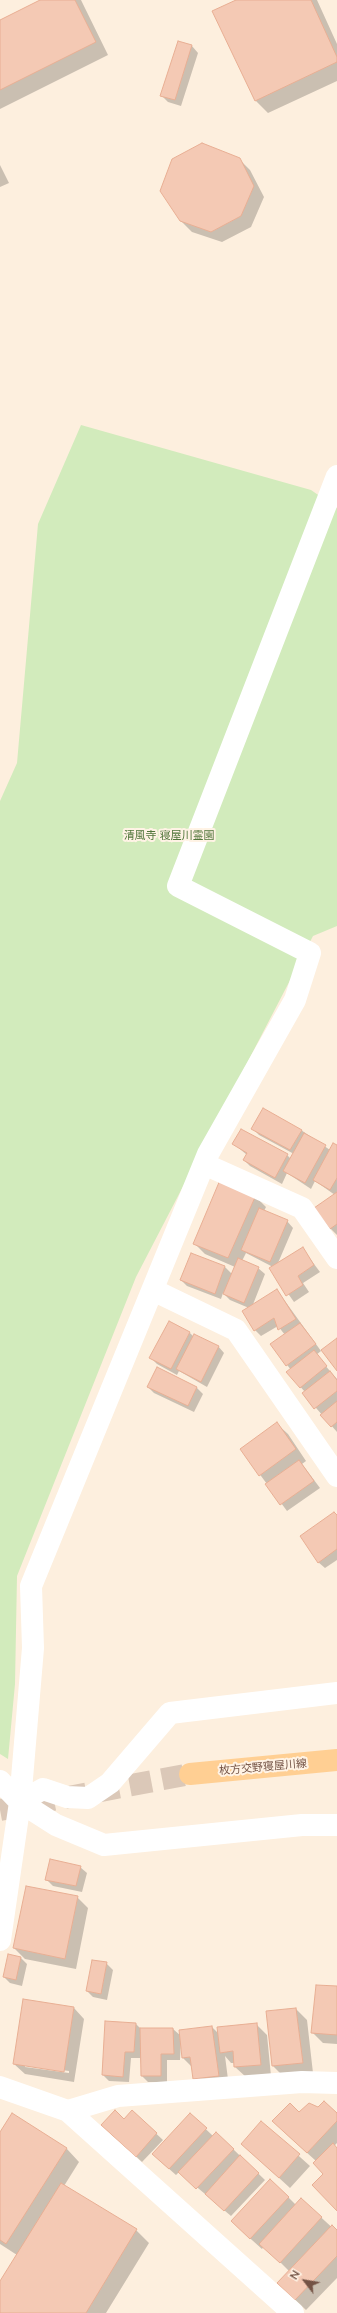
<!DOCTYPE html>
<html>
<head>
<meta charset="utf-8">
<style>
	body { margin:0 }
	#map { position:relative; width:337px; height:2313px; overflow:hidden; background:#fdefde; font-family:Lato,sans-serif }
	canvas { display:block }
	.north { position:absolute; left:285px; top:2261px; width:40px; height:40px; -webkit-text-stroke:3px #fff3e5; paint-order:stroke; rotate:301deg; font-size:11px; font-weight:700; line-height:16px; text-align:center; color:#745345 }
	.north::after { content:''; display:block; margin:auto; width:14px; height:18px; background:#745345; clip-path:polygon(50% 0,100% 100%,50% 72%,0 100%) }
</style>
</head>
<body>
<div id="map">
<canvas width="337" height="2313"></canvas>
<div class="north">N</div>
</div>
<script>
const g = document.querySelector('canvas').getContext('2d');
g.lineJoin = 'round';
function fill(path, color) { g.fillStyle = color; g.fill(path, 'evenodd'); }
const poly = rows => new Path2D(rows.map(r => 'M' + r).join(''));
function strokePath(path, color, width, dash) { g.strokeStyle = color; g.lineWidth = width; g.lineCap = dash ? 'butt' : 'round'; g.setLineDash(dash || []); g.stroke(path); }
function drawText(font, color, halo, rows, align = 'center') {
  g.font = font + ' Lato,"Noto Sans JP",sans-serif'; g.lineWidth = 4; g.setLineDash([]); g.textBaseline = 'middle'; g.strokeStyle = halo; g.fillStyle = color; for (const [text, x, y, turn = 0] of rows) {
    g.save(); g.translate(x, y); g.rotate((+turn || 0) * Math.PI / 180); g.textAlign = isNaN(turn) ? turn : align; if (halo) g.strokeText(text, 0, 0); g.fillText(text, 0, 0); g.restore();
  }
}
const green = poly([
	[81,425,311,490,337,508,337,926,313,936,136,1277,17,1576,15,1684,8,1759,0,1754,0,801,17,763,38,524]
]);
const shadow = poly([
	[42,0,81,0,108,55,0,109,0,21],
	[238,0,317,0,337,44,337,81,268,113,255,100],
	[179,42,192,46,198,53,181,106,168,102,161,95],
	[239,159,250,170,264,197,251,227,222,242,192,232,181,221],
	[0,165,9,183,0,187],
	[253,1129,301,1130,330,1150,337,1146,337,1235,330,1228,335,1195,315,1181,311,1189,287,1173,282,1184,250,1166,244,1160,247,1155,234,1144,287,1155,291,1159,294,1154,259,1135],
	[255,1196,266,1207,264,1211,287,1221,293,1228,278,1263,302,1248,320,1272,303,1283,309,1292,294,1302,270,1268,273,1267,246,1253,242,1261,258,1268,265,1274,252,1307,277,1290,321,1351,316,1355,337,1379,337,1432,303,1393,305,1392,288,1373,291,1370,272,1345,285,1335,278,1326,261,1336,255,1330,249,1308,230,1300,223,1293,221,1299,187,1286,181,1280,225,1267,232,1274,235,1267,205,1254,194,1243],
	[189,1332,194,1337,218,1346,224,1353,207,1387,179,1371,177,1375,157,1364,151,1358],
	[157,1368,197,1388,203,1394,194,1412,154,1393,148,1387],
	[277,1424,288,1434,306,1461,302,1464,320,1488,287,1511,241,1449],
	[337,1516,337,1560,325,1568,318,1562],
	[80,1867,87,1873,82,1892,53,1886,46,1879],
	[77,1897,88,1908,76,1969,25,1959,14,1948],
	[20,1957,27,1964,22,1986,10,1983,4,1977],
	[106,1963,113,1970,107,2000,93,1997,87,1991],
	[337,1987,337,2044,323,2043,312,2032],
	[74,2008,84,2019,74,2082,25,2074,14,2064],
	[25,2065,69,2071,69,2073,25,2067],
	[296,2009,307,2020,313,2073,284,2077,273,2066,268,2012],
	[136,2024,141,2029,173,2029,181,2036,212,2027,219,2034,256,2024,267,2035,271,2076,246,2077,235,2067,235,2063,231,2063,225,2056,229,2087,205,2090,194,2079,192,2067,183,2058,181,2040,180,2060,167,2060,167,2082,148,2082,142,2076,140,2053,140,2058,131,2058,129,2082,109,2081,103,2075],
	[318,2109,337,2114,337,2143,334,2146,337,2149,337,2209,325,2174,316,2161,284,2132,299,2114],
	[132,2111,163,2140,142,2162,109,2131,124,2120],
	[190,2114,213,2136,233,2149,265,2180,231,2216,179,2172,176,2175,159,2160],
	[12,2115,67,2149,79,2162,64,2186,136,2230,149,2243,106,2313,0,2313,0,2283,17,2255,0,2244,0,2134],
	[261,2122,310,2166,290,2188,242,2144],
	[288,2197,296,2205,301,2199,337,2232,337,2278,306,2310,289,2294,289,2271,264,2246,262,2249,243,2232]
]);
const building = poly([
	[40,0,75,0,96,42,0,90,0,20,40,0],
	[236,0,311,0,337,57,337,62,255,101,212,11,236,0],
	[178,41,192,45,175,100,160,96,178,41],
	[202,143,240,158,254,186,241,216,211,232,180,221,160,191,172,159,202,143],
	[263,1108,302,1130,290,1150,251,1129,263,1108],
	[241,1129,288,1154,275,1178,243,1160,247,1153,232,1144,241,1129],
	[304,1133,326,1145,305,1183,283,1171,304,1133],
	[333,1143,337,1145,337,1178,330,1190,313,1180,333,1143],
	[220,1180,256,1195,228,1258,193,1244,220,1180],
	[337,1192,337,1224,330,1229,314,1208,337,1192],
	[259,1208,288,1220,270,1262,241,1250,259,1208],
	[303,1247,314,1265,298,1276,303,1285,286,1296,269,1268,303,1247],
	[191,1253,225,1266,215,1294,180,1280,191,1253],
	[238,1258,259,1267,244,1303,223,1294,238,1258],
	[277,1289,296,1319,278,1330,274,1318,254,1331,242,1311,277,1289],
	[169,1321,190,1332,171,1369,149,1358,169,1321],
	[300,1323,316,1344,286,1366,270,1344,300,1323],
	[194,1334,219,1346,201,1382,176,1369,194,1334],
	[337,1338,337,1371,321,1350,337,1338],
	[314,1350,327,1366,300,1388,286,1372,314,1350],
	[157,1367,197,1387,188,1406,147,1387,157,1367],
	[330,1371,337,1380,337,1391,314,1409,302,1393,330,1371],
	[337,1401,337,1422,331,1427,320,1415,337,1401],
	[277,1422,296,1449,259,1476,240,1449,277,1422],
	[299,1460,314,1481,280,1505,265,1484,299,1460],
	[334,1512,337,1515,337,1549,318,1563,300,1536,334,1512],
	[50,1859,81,1866,76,1886,45,1880,50,1859],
	[26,1886,78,1896,65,1959,13,1948,26,1886],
	[8,1954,21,1957,16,1980,3,1977,8,1954],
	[92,1960,107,1962,101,1994,86,1991,92,1960],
	[316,1985,337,1986,337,2035,311,2033,316,1985],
	[23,1999,74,2007,64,2072,13,2064,23,1999],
	[296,2008,303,2063,272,2066,266,2011,296,2008],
	[105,2021,136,2023,134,2052,125,2052,123,2077,102,2075,105,2021],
	[257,2023,261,2065,234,2067,233,2051,220,2053,217,2027,257,2023],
	[212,2026,219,2076,193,2079,190,2057,182,2058,179,2030,212,2026],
	[140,2028,173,2028,174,2054,161,2054,161,2076,141,2076,140,2028],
	[324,2101,337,2113,337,2121,307,2153,272,2121,290,2103,299,2112,309,2103,318,2107,324,2101],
	[115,2110,124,2119,132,2110,157,2133,136,2157,101,2125,115,2110],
	[12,2113,67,2148,6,2244,0,2240,0,2132,12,2113],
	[190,2113,207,2128,169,2169,152,2154,190,2113],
	[261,2121,300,2154,279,2178,241,2144,261,2121],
	[216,2132,234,2149,196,2189,178,2172,216,2132],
	[333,2143,337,2148,337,2211,312,2185,323,2174,313,2163,333,2143],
	[240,2155,259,2173,224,2211,205,2194,240,2155],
	[270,2179,289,2197,250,2239,231,2221,270,2179],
	[61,2183,137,2229,86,2313,0,2313,0,2281,61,2183],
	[301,2198,322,2217,280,2263,259,2244,301,2198],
	[332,2225,337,2230,337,2256,295,2300,277,2283,332,2225]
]);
const majorTunnel = poly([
	[0,1810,190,1774]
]);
const minor = poly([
	[204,1164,302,1208,337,1258],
	[153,1290,236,1330,337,1476],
	[0,1781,20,1802,33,1648,31,1586,208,1154,295,1000,310,953,178,886,337,476],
	[20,1802,56,1825,104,1845,302,1825,337,1825],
	[0,1940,20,1802,43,1789,67,1797,88,1798,110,1783,170,1713,337,1693],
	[0,2087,68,2111,293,2313],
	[68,2111,118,2096,302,2082,337,2083]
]);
const major = poly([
	[190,1774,337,1760]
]);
const parkNames = [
	["清風寺 寝屋川霊園",169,835]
];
const streetNames = [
	["枚方交野寝屋川線",263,1767,-5]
];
fill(green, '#d2ebbc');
fill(shadow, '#0003');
fill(building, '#f4c9b4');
strokePath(building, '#e8ae93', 1);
strokePath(majorTunnel, '#dbc8b8', 22, [22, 11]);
strokePath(minor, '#fff', 22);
strokePath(major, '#ffcf93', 22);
drawText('11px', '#50753a', '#fff3e5', parkNames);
drawText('11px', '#745345', '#fff3e5', streetNames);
</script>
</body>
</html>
